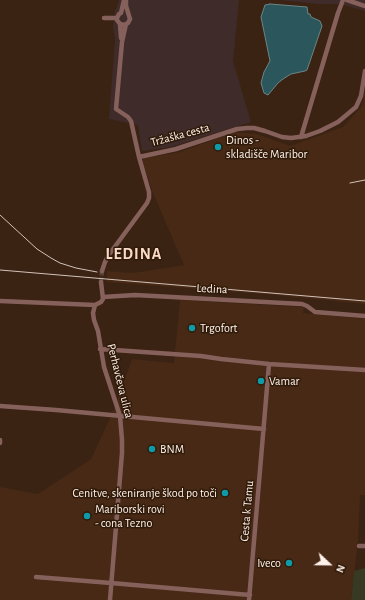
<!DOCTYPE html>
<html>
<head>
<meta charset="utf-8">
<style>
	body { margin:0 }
	#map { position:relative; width:365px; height:600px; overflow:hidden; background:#3a2313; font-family:"Alegreya Sans",sans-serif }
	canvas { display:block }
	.north { position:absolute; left:309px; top:544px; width:40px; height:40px; -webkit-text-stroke:3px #301a09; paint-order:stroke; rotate:112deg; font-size:11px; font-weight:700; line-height:16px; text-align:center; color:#fff2ea }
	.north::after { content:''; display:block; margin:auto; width:14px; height:18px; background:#fff2ea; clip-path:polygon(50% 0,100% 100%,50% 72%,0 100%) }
</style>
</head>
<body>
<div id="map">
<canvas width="365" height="600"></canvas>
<div class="north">N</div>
</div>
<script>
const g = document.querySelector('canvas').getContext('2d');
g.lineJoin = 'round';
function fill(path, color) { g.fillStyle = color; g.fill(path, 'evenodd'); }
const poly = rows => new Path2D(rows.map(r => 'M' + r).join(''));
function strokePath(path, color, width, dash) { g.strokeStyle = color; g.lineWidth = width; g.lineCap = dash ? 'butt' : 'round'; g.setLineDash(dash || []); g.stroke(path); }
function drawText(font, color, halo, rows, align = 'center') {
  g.font = font + ' "Alegreya Sans",sans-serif'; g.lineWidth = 3; g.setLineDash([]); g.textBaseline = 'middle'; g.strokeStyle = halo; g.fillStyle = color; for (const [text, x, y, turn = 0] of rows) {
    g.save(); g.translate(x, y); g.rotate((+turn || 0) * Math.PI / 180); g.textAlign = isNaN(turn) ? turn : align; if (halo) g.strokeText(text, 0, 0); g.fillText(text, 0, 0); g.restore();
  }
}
const commercial = poly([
	[119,0,239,0,233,61,251,122,171,147,142,151,138,125,109,119,115,40,113,27,115,11,117,7],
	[280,0,365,0,365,11,340,4,318,4]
]);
const built = poly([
	[365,89,365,304,265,294,107,282,107,271,133,273,184,265,153,193,142,161,144,158,180,152,235,132,257,134,290,146,343,127,362,106],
	[180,300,304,307,303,313,365,319,365,495,360,495,358,541,351,600,0,600,0,487,38,494,91,459,113,412,132,359,174,363]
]);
const green = poly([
	[365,568,365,600,351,600,354,571]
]);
const water = poly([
	[270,4,307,7,308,14,310,14,311,17,320,21,322,26,307,70,305,71,291,74,283,79,278,83,268,95,264,93,261,83,264,72,270,61,261,17,265,5,270,4]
]);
const minorTunnel = poly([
	[101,282,102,271]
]);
const minor = poly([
	[124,0,121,13,119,14,117,18,117,20,120,24,124,25,128,23,130,19,126,6,126,0],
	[347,0,365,6],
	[104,18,117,18],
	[120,24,121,38],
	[301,137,338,13,343,0],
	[139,157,176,149,237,129,247,128,254,128,265,131,282,137,291,138,306,136,320,131,338,122,356,107,361,96,365,71],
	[102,271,105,262,108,256,147,203,149,198,149,192,139,157,131,121,128,117,116,109,122,42,126,24],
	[103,297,135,295,302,304,307,306,315,312,365,316],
	[0,301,95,305],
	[95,305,93,313,94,320,98,331,104,367,120,416,122,440,122,453,110,600],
	[95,305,101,302,103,299,101,282],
	[100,349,201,356,221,359,269,364,365,370],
	[0,406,56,410,264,429],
	[0,440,0,443],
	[359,546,365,546],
	[36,577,111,583,250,595],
	[249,600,269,364]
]);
const rail = poly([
	[350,183,365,180],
	[0,215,37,249,51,258,60,263,76,268,97,272],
	[0,270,365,301]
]);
const markers = [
	[218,147,4,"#0f9aa8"],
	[192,328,4,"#0f9aa8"],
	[261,381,4,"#0f9aa8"],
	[152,449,4,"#0f9aa8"],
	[225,493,4,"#0f9aa8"],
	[87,516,4,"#0f9aa8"],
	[289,563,4,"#0f9aa8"]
];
const streetNames = [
	["Tržaška cesta",180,135,-15],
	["Ledina",212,289,3],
	["Perhavčeva ulica",120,381,76],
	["Cesta k Tamu",247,511,-85]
];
const poiNames = [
	["Dinos -",226,140],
	["skladišče Maribor",226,154],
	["Trgofort",200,328],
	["Vamar",269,381],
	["BNM",160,449],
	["Cenitve, skeniranje škod po toči",217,493,"right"],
	["Mariborski rovi",95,509],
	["- cona Tezno",95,523],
	["Iveco",281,563,"right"]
];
const districtNames = [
	["LEDINA",134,254]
];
fill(commercial, '#3f2b29');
fill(built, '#472915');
fill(green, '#373923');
fill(water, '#2b565b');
strokePath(water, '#6b8586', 1);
strokePath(minorTunnel, '#584233', 4.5, [4.5, 2]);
strokePath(minor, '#86615c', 4.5);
strokePath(rail, '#d2c3b9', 1);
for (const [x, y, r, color] of markers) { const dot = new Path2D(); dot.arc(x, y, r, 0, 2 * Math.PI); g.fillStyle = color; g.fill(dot); strokePath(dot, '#301a09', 1.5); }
drawText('12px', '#fff2ea', '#301a09', streetNames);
drawText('12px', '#fff2ea', '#301a09', poiNames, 'left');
g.letterSpacing = '1px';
drawText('bold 16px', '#fadac6', '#301a09', districtNames);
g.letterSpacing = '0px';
</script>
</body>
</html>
